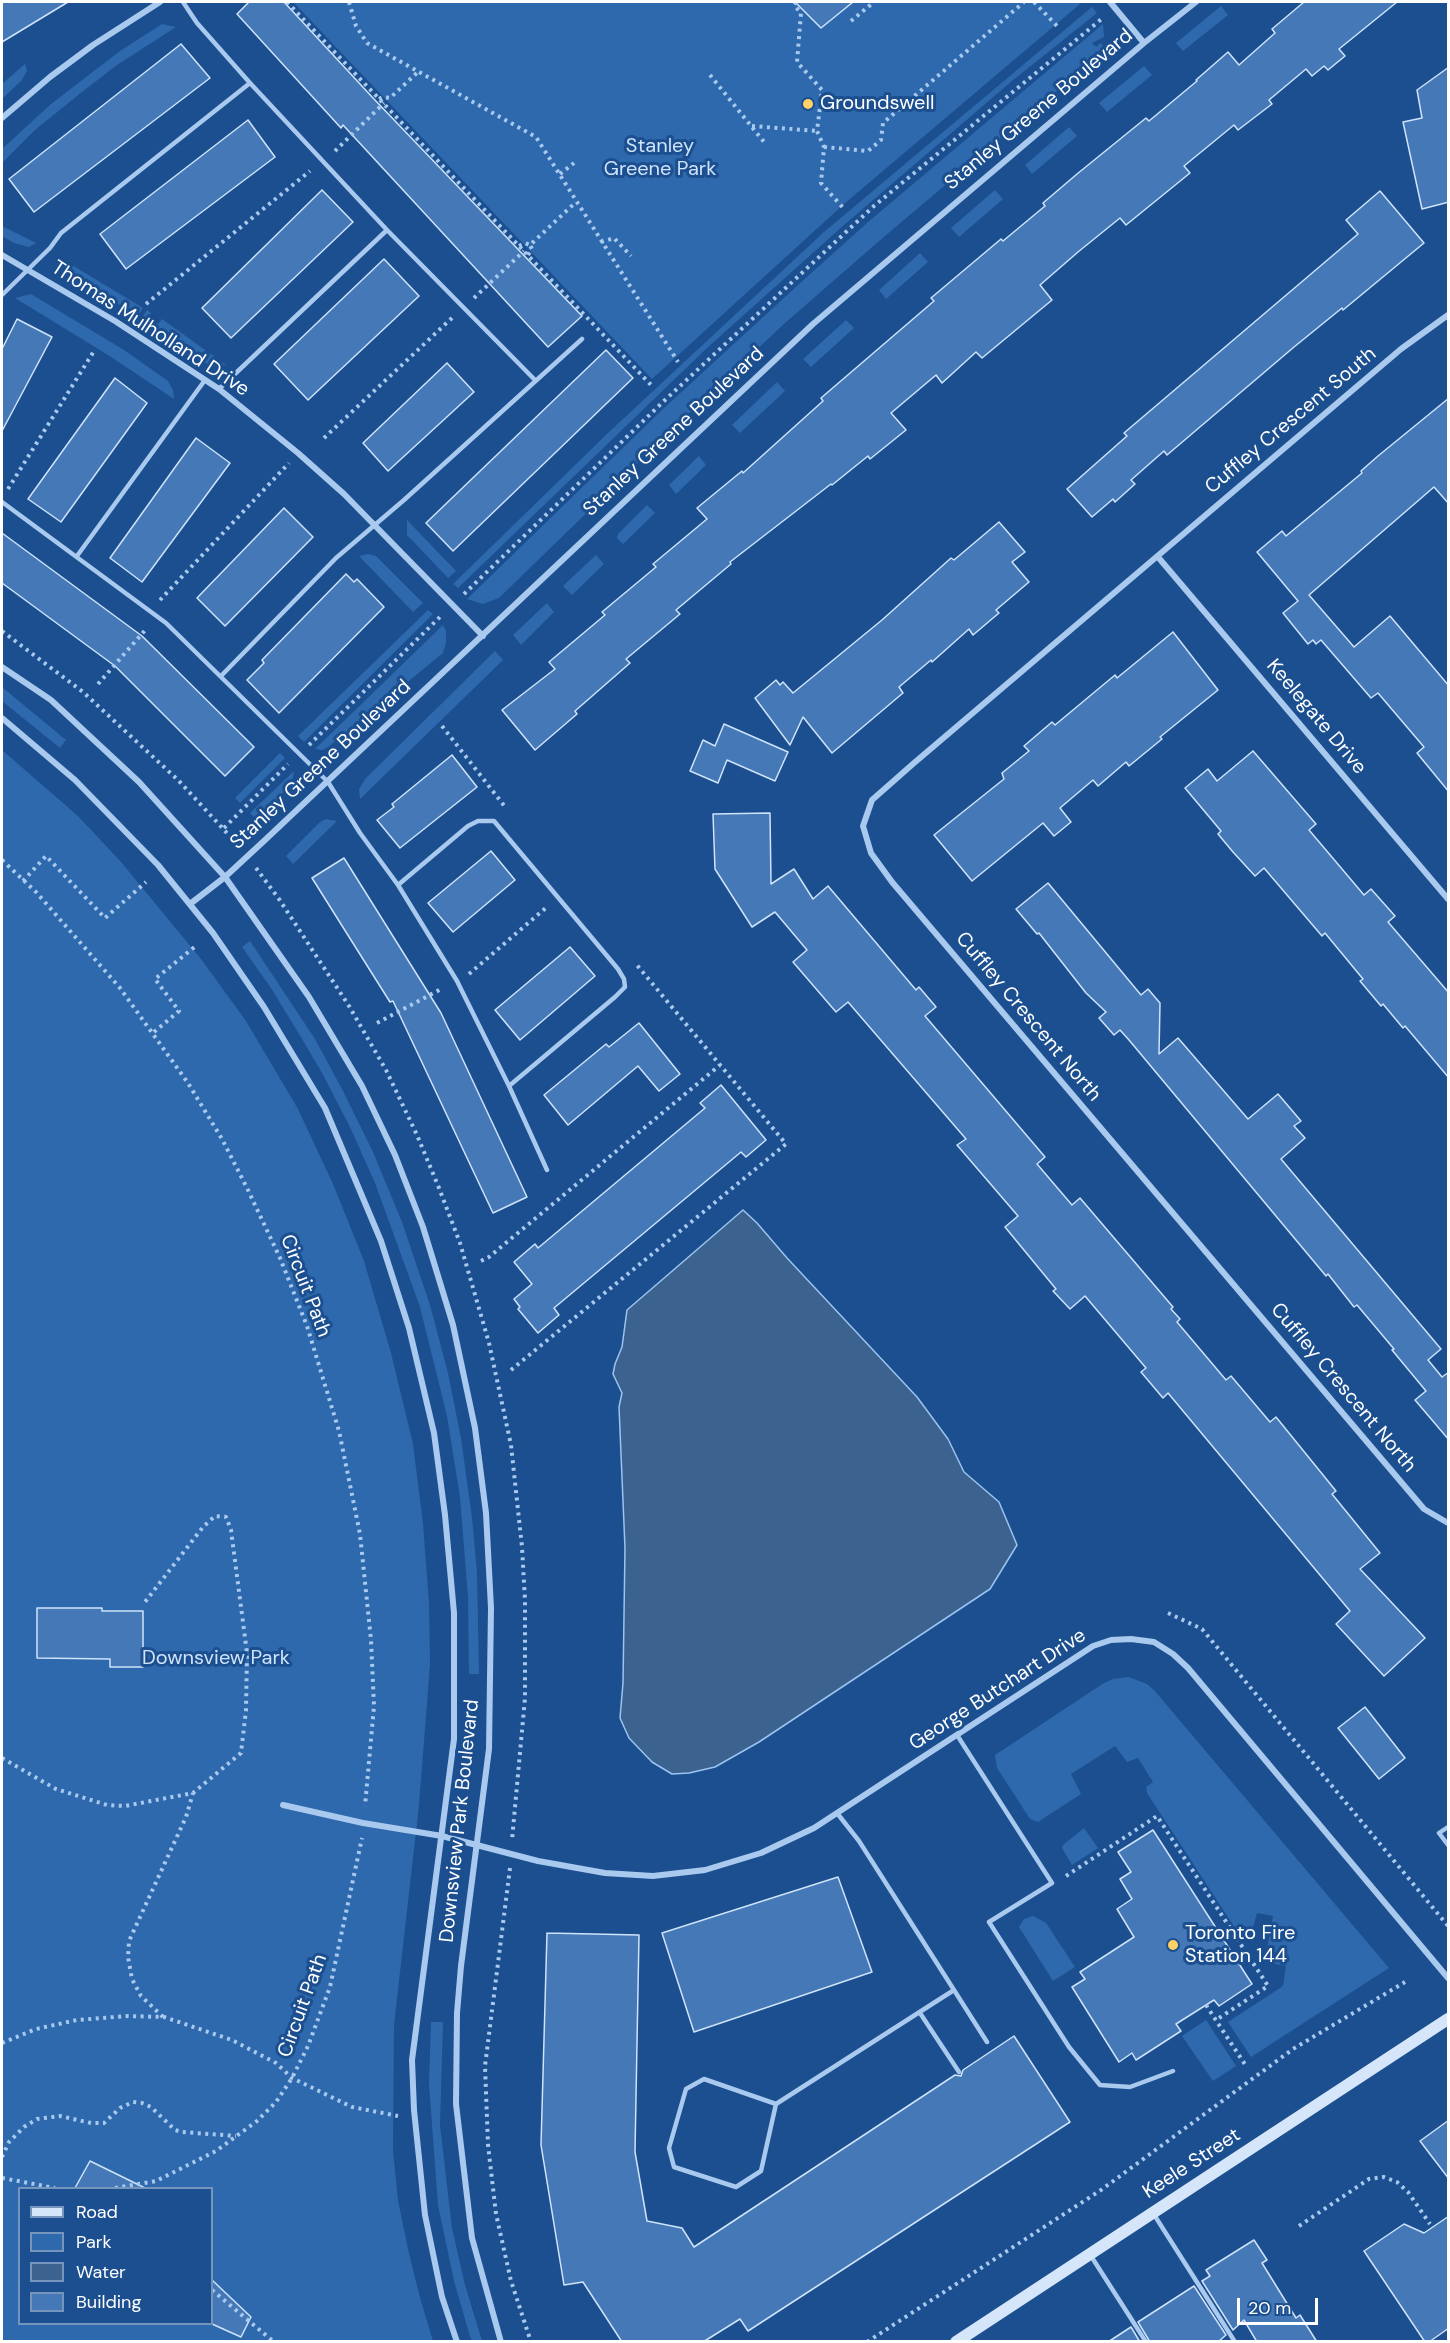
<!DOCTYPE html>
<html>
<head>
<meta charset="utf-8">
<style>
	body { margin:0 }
	#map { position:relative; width:1450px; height:2343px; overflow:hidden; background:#1b4f8f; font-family:"DM Sans",sans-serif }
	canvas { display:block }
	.frame { position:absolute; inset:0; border:3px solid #fff; pointer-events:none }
	.legend { position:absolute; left:18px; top:2187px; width:195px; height:138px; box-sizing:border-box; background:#1b4f8f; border:2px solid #7695bc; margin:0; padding:8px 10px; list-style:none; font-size:18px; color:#fff }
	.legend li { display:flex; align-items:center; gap:12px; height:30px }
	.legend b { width:30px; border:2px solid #7695bc }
	.scale { position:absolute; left:1237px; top:2298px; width:81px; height:27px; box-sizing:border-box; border:3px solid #fff; border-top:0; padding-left:8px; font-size:18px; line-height:21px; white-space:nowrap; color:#fff; -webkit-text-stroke:4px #1b4f8f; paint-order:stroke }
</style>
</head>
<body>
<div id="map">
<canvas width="1450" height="2343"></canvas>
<div class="frame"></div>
<ul class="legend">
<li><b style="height:8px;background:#d6e6fa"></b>Road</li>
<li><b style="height:16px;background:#2e69ad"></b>Park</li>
<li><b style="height:16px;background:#3c6290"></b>Water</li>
<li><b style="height:16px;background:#4478b7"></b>Building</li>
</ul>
<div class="scale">20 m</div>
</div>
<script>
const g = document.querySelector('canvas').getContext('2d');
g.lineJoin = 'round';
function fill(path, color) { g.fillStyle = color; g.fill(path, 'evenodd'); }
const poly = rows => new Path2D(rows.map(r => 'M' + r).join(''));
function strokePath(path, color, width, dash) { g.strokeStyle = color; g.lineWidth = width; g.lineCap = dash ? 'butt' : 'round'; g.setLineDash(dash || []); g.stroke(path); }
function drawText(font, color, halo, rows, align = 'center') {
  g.font = font + ' "DM Sans",sans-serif'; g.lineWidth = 6; g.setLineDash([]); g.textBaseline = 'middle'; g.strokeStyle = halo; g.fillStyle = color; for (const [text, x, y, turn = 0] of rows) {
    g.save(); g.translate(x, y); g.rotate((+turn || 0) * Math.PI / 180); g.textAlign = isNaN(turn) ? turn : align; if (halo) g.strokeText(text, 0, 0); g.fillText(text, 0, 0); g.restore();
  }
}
const green = poly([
	[293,2,1078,2,1080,4,844,204,652,379],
	[1221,6,1228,15,1183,51,1176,43],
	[1092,7,1097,13,1012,81,844,225,707,348,458,588,453,584,609,432,824,232],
	[162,24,176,27,117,65,82,92,35,130,2,163,2,149,51,104,120,51],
	[1103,24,1104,37,1092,43,1096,47,1101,43,1103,46,1091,62,885,236,785,323,678,424,499,598,483,604,467,599,664,408,798,285,868,222],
	[25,64,27,71,22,80,2,99,2,84],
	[1144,66,1152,75,1107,112,1099,103],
	[1069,127,1077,136,1032,174,1025,165],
	[995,190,1003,199,959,237,951,228],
	[2,226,36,243,29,247,14,243,2,236],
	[920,253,928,262,886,299,879,290],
	[62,259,143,308,138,316,72,276,66,271],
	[31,294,124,350,168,381,173,390,174,399,108,355,15,298],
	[147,310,151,313,149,318,158,324,162,319,226,365,214,367,207,364,141,319],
	[846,320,854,328,811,367,803,359],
	[777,382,785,391,740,433,732,425],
	[699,456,706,465,676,494,669,485],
	[647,505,655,513,623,544,617,538,618,534],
	[407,520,456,571,448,578,407,535],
	[368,554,376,556,423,603,413,612,359,556],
	[596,555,604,564,572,595,563,586],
	[547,603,554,612,521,645,513,635],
	[428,610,433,614,304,742,298,736],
	[443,625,446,631,446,643,443,653,328,747,323,750,315,749],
	[495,651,503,660,360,799,359,789,366,778],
	[2,687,66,740,60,748,2,701],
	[2,750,78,816,121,862,201,959,246,1021,298,1109,333,1184,364,1261,391,1353,413,1444,423,1524,429,1604,430,1664,419,1805,394,2025,393,2151,398,2200,408,2249,420,2298,433,2341,2,2341],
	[20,2188,212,2188,212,2324,20,2324],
	[280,753,285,758,240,803,235,798],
	[294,771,292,783,257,820,250,813],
	[326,819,337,821,293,864,286,856,320,822],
	[250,941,315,1039,342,1089,373,1152,402,1222,430,1305,448,1373,461,1438,472,1518,477,1572,479,1674,469,1674,468,1597,460,1497,447,1416,420,1307,375,1183,350,1127,322,1073,302,1039,271,988,242,947],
	[1129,1677,1147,1684,1154,1690,1389,1968,1251,2057,1228,2022,1283,1986,1286,1966,1265,1962,1273,1916,1257,1913,1251,1935,1237,1931,1147,1793,1146,1787,1153,1782,1138,1758,1127,1762,1115,1746,1071,1774,1081,1794,1038,1822,1030,1819,997,1768,995,1755,1104,1683,1113,1679],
	[1084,1828,1098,1848,1072,1865,1062,1848,1063,1845],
	[1033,1916,1046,1923,1075,1967,1053,1981,1019,1927,1024,1919],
	[1206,2020,1236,2066,1213,2081,1182,2036],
	[431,2022,443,2022,440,2125,452,2228,465,2285,482,2341,472,2341,469,2333,454,2281,438,2205,429,2084]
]);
const water = poly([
	[743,1210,757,1223,787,1258,917,1397,948,1439,964,1472,999,1502,1017,1545,990,1589,759,1742,715,1767,689,1773,672,1774,652,1762,629,1738,620,1718,623,1683,625,1548,619,1407,622,1393,613,1374,615,1364,622,1347,627,1310,743,1210]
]);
const building = poly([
	[2,2,68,2,2,42,2,2],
	[249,2,284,2,373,98,582,316,548,347,343,125,341,128,237,14,249,2],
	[795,2,853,2,821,28,795,2],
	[1304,2,1397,2,1339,49,1345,56,1328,70,1324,66,1312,76,1306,69,1269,100,1272,104,1238,130,1234,125,1184,166,1190,173,1126,225,1120,218,1078,252,1040,285,1052,300,982,358,976,352,942,383,936,375,891,413,906,430,870,459,868,456,832,485,831,484,730,562,731,564,676,610,680,614,626,659,630,663,575,711,577,714,535,750,502,710,555,669,549,662,605,615,602,612,656,567,653,564,707,519,697,508,742,471,743,473,823,401,821,398,934,301,931,298,1001,239,1003,241,1045,206,1043,203,1077,174,1146,118,1149,121,1197,81,1196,80,1228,52,1239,65,1275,33,1272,29,1304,2],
	[181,44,210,78,34,212,9,179,181,44],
	[1449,67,1449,202,1422,209,1403,122,1422,118,1417,90,1449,67],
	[248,120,275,157,126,269,100,234,248,120],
	[322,190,353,222,231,338,202,308,322,190],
	[1380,191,1424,243,1343,310,1342,308,1294,347,1167,455,1164,451,1131,480,1135,484,1115,502,1113,499,1092,517,1067,489,1127,436,1124,433,1358,234,1346,220,1380,191],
	[384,259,419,296,308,400,274,364,384,259],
	[17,319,52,337,2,431,2,349,17,319],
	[606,350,633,378,453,551,426,523,606,350],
	[447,363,474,392,388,471,363,443,447,363],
	[115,378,147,403,61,522,28,499,115,378],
	[1449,398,1449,504,1434,487,1309,595,1354,647,1390,616,1449,686,1449,792,1417,753,1424,747,1378,693,1371,698,1321,640,1316,644,1313,640,1308,644,1283,613,1298,601,1257,552,1282,531,1286,536,1362,473,1361,471,1378,456,1449,398],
	[196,438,230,463,142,582,110,558,196,438],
	[284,508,313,537,225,626,197,598,284,508],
	[999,522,1025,552,1012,562,1029,582,996,610,999,613,973,635,969,629,932,662,931,660,899,687,903,693,832,753,803,717,790,745,755,698,776,680,780,685,783,682,793,693,882,620,951,558,954,560,999,522],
	[2,533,142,636,254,747,225,776,115,666,2,583,2,533],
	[346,574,354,582,357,579,384,607,279,713,247,680,264,663,262,660,346,574],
	[1173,632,1218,690,1160,737,1162,739,1129,766,1126,762,1098,786,1093,780,1060,808,1071,822,1054,836,1043,823,972,881,934,835,1004,779,1002,773,1029,751,1024,746,1052,722,1055,725,1115,675,1117,678,1173,632],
	[724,724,788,752,775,781,727,760,718,783,690,771,703,740,715,746,724,724],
	[1253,751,1316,824,1309,830,1364,895,1371,889,1395,916,1388,922,1449,993,1449,1078,1405,1026,1403,1028,1383,1004,1381,1006,1360,981,1363,979,1325,933,1322,936,1264,868,1255,876,1233,852,1218,834,1221,831,1185,788,1208,769,1217,781,1253,751],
	[452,755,477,787,400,848,377,820,394,807,392,804,452,755],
	[770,813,771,884,794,869,813,899,828,886,916,990,919,987,936,1007,925,1016,1045,1157,1037,1164,1072,1205,1080,1198,1173,1307,1171,1309,1180,1319,1177,1322,1226,1380,1231,1376,1270,1422,1276,1417,1336,1491,1332,1494,1380,1553,1360,1569,1425,1638,1384,1676,1336,1624,1350,1611,1168,1393,1163,1398,1141,1372,1146,1368,1085,1296,1070,1309,1053,1291,1056,1289,1005,1227,1018,1216,957,1145,966,1139,848,1002,836,1012,793,962,807,950,775,912,752,927,715,869,713,814,770,813],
	[491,851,515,880,453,932,428,903,491,851],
	[344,858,441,1013,527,1197,493,1213,393,1001,390,1002,312,878,344,858],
	[1048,883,1141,995,1148,989,1160,1003,1159,1054,1178,1038,1248,1119,1278,1094,1301,1121,1294,1126,1305,1138,1281,1159,1441,1349,1428,1360,1442,1377,1449,1372,1449,1440,1415,1400,1426,1391,1392,1350,1394,1349,1357,1305,1354,1307,1328,1274,1326,1276,1129,1040,1120,1030,1114,1035,1099,1018,1106,1012,1086,993,1039,933,1037,934,1016,909,1048,883],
	[570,947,595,976,520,1040,495,1010,570,947],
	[639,1023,680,1074,659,1091,638,1066,568,1125,544,1095,606,1044,609,1047,639,1023],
	[721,1085,766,1140,746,1157,741,1152,554,1308,559,1315,538,1333,518,1309,520,1307,514,1299,532,1284,514,1262,535,1244,538,1248,705,1108,700,1103,721,1085],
	[37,1608,102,1608,102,1611,143,1611,143,1667,110,1667,110,1659,37,1658,37,1608],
	[1365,1707,1405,1758,1379,1779,1338,1728,1365,1707],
	[1153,1830,1252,1984,1219,2006,1214,2000,1176,2024,1181,2031,1136,2060,1132,2053,1119,2062,1072,1987,1085,1979,1080,1972,1134,1937,1117,1909,1132,1899,1120,1879,1131,1872,1118,1852,1153,1830],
	[838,1877,872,1972,694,2032,662,1933,838,1877],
	[547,1933,639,1935,635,2152,647,2221,682,2228,694,2247,955,2075,961,2076,963,2070,1014,2036,1070,2122,748,2331,740,2319,703,2342,622,2342,583,2282,564,2285,541,2145,547,1933],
	[1449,2120,1449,2179,1420,2141,1449,2120],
	[90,2161,145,2188,75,2188,90,2161],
	[1449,2216,1449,2328,1429,2342,1425,2342,1364,2251,1404,2224,1424,2233,1449,2216],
	[1254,2240,1267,2260,1262,2263,1296,2318,1300,2315,1317,2342,1257,2342,1244,2320,1233,2330,1202,2281,1210,2276,1206,2270,1254,2240],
	[212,2280,251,2317,241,2337,212,2324,212,2280],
	[1194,2286,1226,2335,1218,2342,1150,2342,1138,2322,1194,2286],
	[1131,2327,1140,2342,1108,2342,1131,2327]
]);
const path = poly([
	[287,2,652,386],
	[349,2,356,26,367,43,536,137,678,362],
	[796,2,794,5,801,13,797,62,822,90,817,131,824,147,821,183,845,210],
	[1034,2,1059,28],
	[851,21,874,2],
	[710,75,764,142],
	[379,99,383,97,390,98,419,71],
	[752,126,817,131],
	[824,147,868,151,881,140,883,123,1024,2],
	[335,151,384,103],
	[560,174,574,163],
	[601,242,614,238,631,256],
	[519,246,525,243,530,245,576,202],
	[528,255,532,249,530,245],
	[474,298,524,251],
	[146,304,310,171],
	[324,438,453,317],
	[8,489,94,351],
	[464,594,665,400,874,206,1104,17],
	[160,600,289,463],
	[2,631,83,692,178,780,238,845],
	[98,684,147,628],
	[442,726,506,808],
	[309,745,441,616],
	[224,828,288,764],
	[2,860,36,892,120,988,188,1083,222,1139,248,1190,280,1258,307,1326,339,1431,360,1534,371,1640,374,1706,365,1806],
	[256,868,279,899,349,1006,386,1070,417,1135,439,1188,460,1243,489,1343,511,1445,522,1547,525,1600,525,1698,512,1840],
	[23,881,46,856,105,918,146,882],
	[469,974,548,906],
	[377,1023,443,988],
	[154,1032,179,1011,155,979,197,945],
	[481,1261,489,1257,720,1065],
	[511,1370,786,1144,636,964],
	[1168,1613,1202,1629,1448,1926],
	[2,1758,56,1789,107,1805,125,1806,193,1793,241,1753,246,1710,247,1653,231,1530,226,1517,215,1516,203,1527,145,1602],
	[510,1868,485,2066,488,2145,496,2214,511,2281,531,2342],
	[1066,1876,1157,1816,1268,1986,1216,2020],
	[1206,2005,1246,2066],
	[163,2017,141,1996,132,1979,128,1957,129,1941,186,1817,193,1793],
	[2,2043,36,2029,77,2020,128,2016,164,2017,232,2040,276,2063,292,2078,352,2107,398,2116],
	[2,2157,9,2142,24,2127,37,2119,60,2116,91,2123,104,2123,120,2108,133,2102,142,2103,151,2107,175,2130,182,2132,236,2136],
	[2,2178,55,2188],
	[115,2188,156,2181,216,2151,257,2121,276,2102,292,2078,308,2046,330,1987,362,1838],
	[1299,2226,1369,2179,1384,2177,1397,2182,1408,2192,1430,2224],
	[212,2290,274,2342],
	[867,2342,1101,2190,1293,2049,1405,1982]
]);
const lane = poly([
	[183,2,197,23,250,83,387,230,535,380],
	[2,295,50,248,61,233,250,83],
	[219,389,387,230],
	[2,502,166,623,328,782,360,833,398,885,457,981,509,1086,547,1170],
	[77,556,205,380],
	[221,676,336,558,404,500,582,339],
	[398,885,468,826,478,821,494,821,618,969,624,979,625,987,615,997,509,1086],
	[957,1735,1052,1883,989,1922,1069,2047,1100,2085,1130,2087,1173,2071],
	[1448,1827,1439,1833,1448,1845],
	[954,1990,987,2042],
	[920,2013,959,2072],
	[776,2104,761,2171,736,2187,674,2167,669,2148,686,2089,704,2079,776,2104,954,1990,859,1841,837,1813],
	[1153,2213,1235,2342],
	[1091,2256,1146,2342]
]);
const street = poly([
	[1110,2,1144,43],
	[2,118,50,77,93,45,160,2],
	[2,255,115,321,219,389,298,453,344,494,483,636],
	[1448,315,1401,349,914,763,872,800,863,826,871,853,892,882,1424,1509,1448,1523],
	[1158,557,1448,899],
	[2,667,51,700,139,782,225,877,309,997,362,1086,395,1155,423,1227,453,1325,475,1428,486,1513,491,1608,489,1749,461,1966,457,2013,456,2104,472,2238,501,2342],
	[2,718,75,780,158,865,213,933,264,1007,325,1108,381,1241,409,1328,434,1433,445,1515,454,1613,454,1739,412,2060,414,2110,425,2215,442,2297,457,2342],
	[190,904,225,877,265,840,813,324,1144,43,1196,2],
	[283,1805,363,1823,442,1836,538,1861,605,1873,653,1876,705,1870,761,1853,814,1828,1093,1646,1111,1640,1131,1639,1154,1642,1173,1654,1188,1668,1448,1978]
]);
const secondary = poly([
	[956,2342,1448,2019]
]);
const markers = [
	[808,104,6,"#ffd166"],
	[1173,1945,6,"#ffd166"]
];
const poiNames = [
	["Groundswell",820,104],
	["Toronto Fire",1185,1934],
	["Station 144",1185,1957]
];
const streetNames = [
	["Stanley Greene Boulevard",1039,110,-40],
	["Thomas Mulholland Drive",150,329,33],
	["Cuffley Crescent South",1291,421,-40],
	["Stanley Greene Boulevard",674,432,-43],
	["Keelegate Drive",1316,717,50],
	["Stanley Greene Boulevard",321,765,-43],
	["Cuffley Crescent North",1028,1017,50],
	["Circuit Path",305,1286,69],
	["Cuffley Crescent North",1343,1388,50],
	["George Butchart Drive",998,1690,-33],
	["Downsview Park Boulevard",460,1821,-84],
	["Circuit Path",303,2006,-70],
	["Keele Street",1192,2164,-33]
];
const parkNames = [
	["Stanley",660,147],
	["Greene Park",660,170],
	["Downsview Park",216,1659]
];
fill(green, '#2e69ad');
fill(water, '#3c6290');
strokePath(water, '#9cc4f0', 1.5);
fill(building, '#4478b7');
strokePath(building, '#cfe3fa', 1.5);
strokePath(path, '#a9c9ee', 4, [3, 4.5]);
strokePath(lane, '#a9c9ee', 4.5);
strokePath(street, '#a9c9ee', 6);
strokePath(secondary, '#d6e6fa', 12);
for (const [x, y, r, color] of markers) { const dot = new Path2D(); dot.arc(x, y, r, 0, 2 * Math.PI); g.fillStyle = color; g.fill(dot); strokePath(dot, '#1b4f8f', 2); }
drawText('20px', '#fff', '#1b4f8f', poiNames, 'left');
drawText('20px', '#fff', '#1b4f8f', streetNames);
drawText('20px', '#cfe3fa', '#1b4f8f', parkNames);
</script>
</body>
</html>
